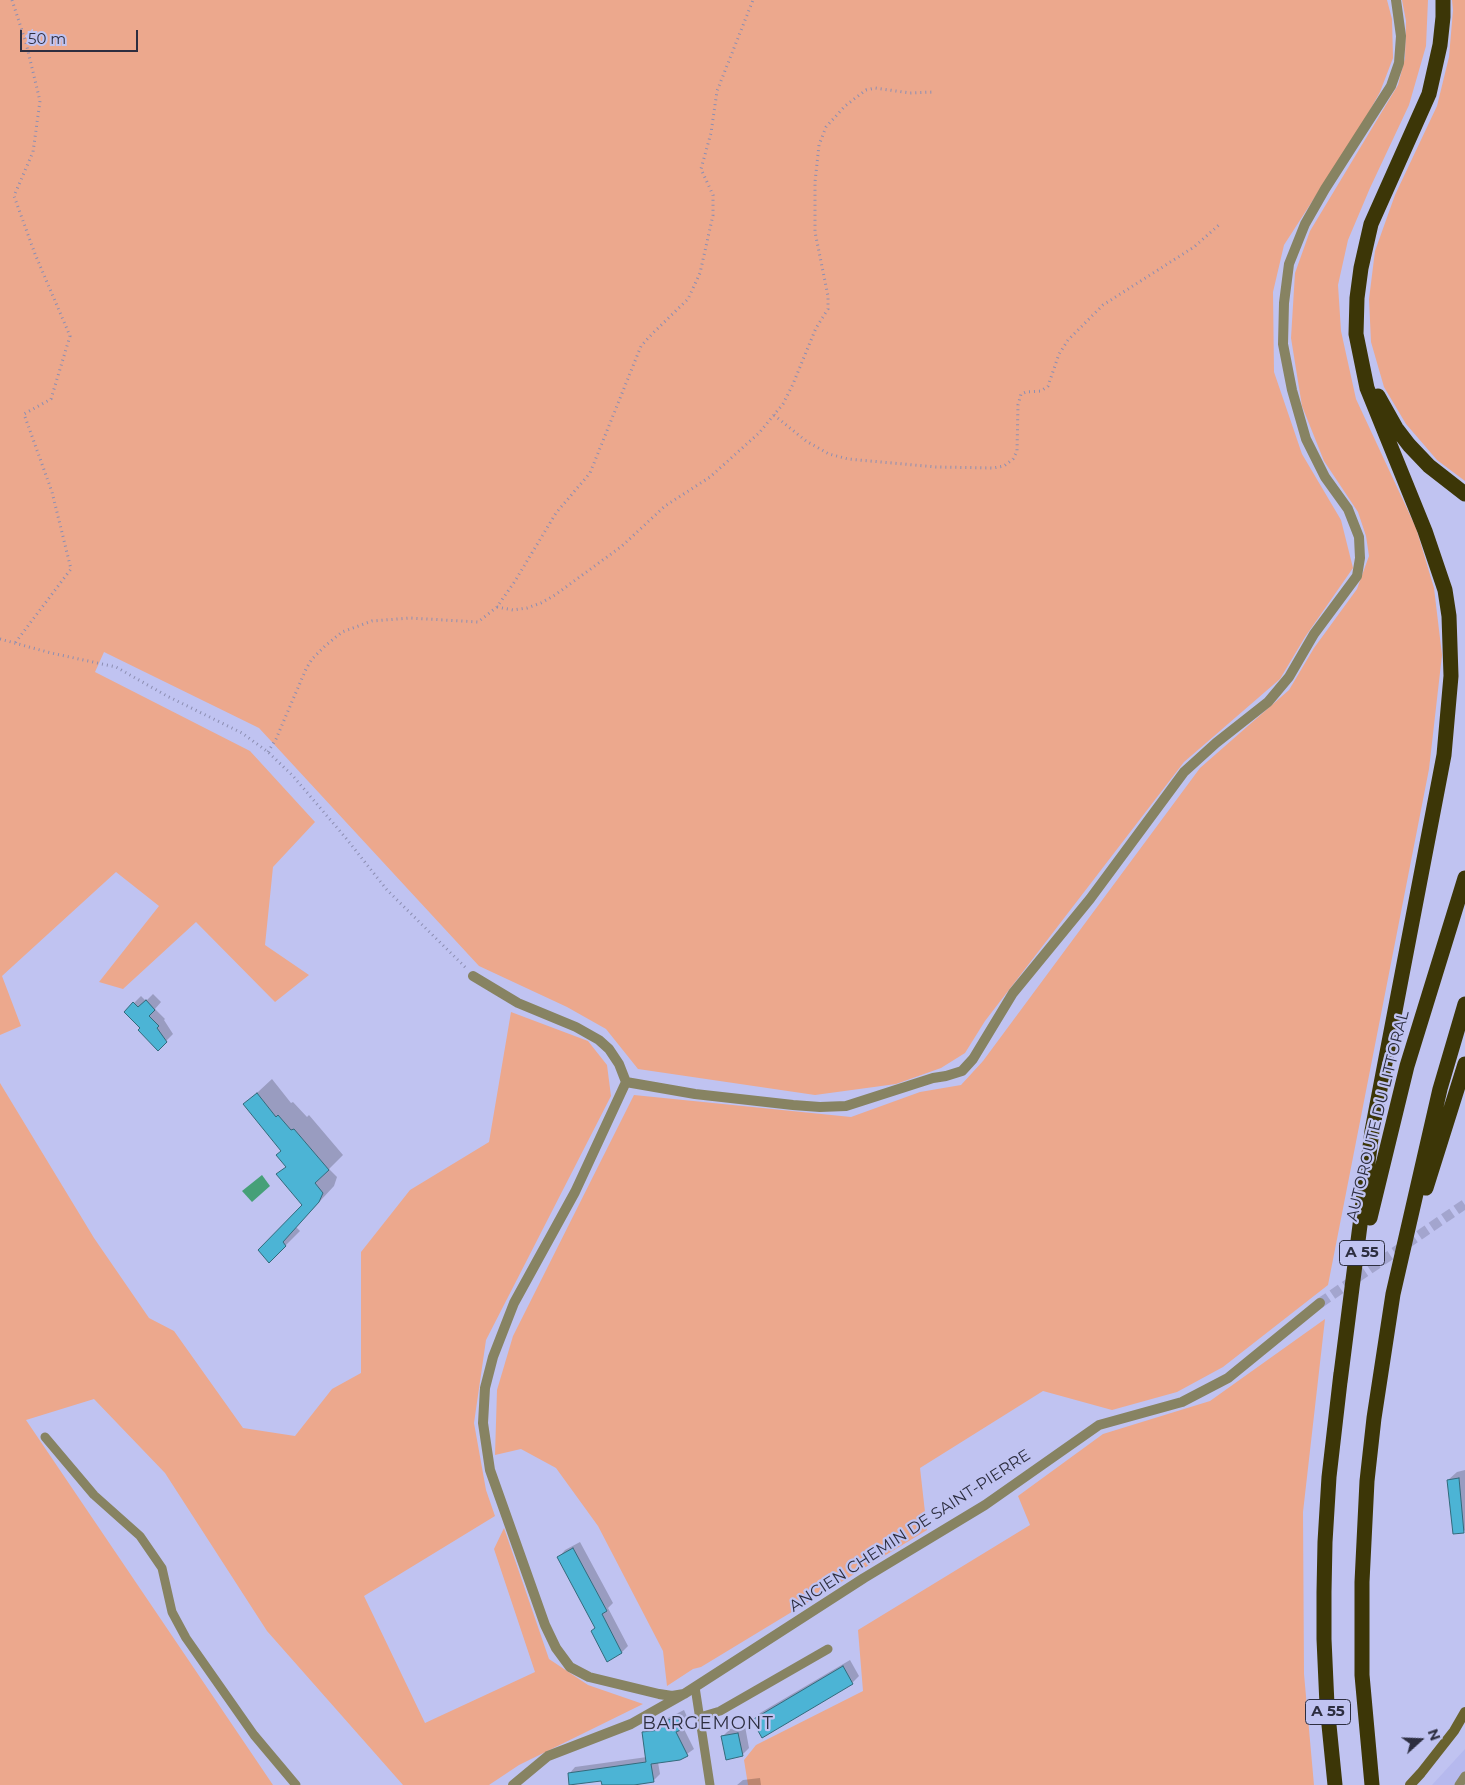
<!DOCTYPE html>
<html>
<head>
<meta charset="utf-8">
<style>
	body { margin:0 }
	#map { position:relative; width:1465px; height:1785px; overflow:hidden; background:#c0c3f1; font-family:Montserrat,sans-serif }
	canvas { display:block }
	.north { position:absolute; left:1395px; top:1715px; width:50px; height:50px; -webkit-text-stroke:4px #c0c3f1; paint-order:stroke; rotate:70deg; font-size:14px; font-weight:700; line-height:20px; text-align:center; color:#2d2e40 }
	.north::after { content:''; display:block; margin:auto; width:18px; height:22px; background:#2d2e40; clip-path:polygon(50% 0,100% 100%,50% 72%,0 100%) }
	.scale { position:absolute; left:20px; top:30px; width:118px; height:22px; box-sizing:border-box; border:2px solid #2d2e40; border-top:0; padding-left:6px; font-size:15px; line-height:18px; white-space:nowrap; color:#2d2e40; -webkit-text-stroke:4px #c0c3f1; paint-order:stroke }
</style>
</head>
<body>
<div id="map">
<canvas width="1465" height="1785"></canvas>
<div class="north">N</div>
<div class="scale">50 m</div>
</div>
<script>
const g = document.querySelector('canvas').getContext('2d');
g.lineJoin = 'round';
function fill(path, color) { g.fillStyle = color; g.fill(path, 'evenodd'); }
const poly = rows => new Path2D(rows.map(r => 'M' + r).join(''));
function strokePath(path, color, width, dash) { g.strokeStyle = color; g.lineWidth = width; g.lineCap = dash ? 'butt' : 'round'; g.setLineDash(dash || []); g.stroke(path); }
function drawText(font, color, halo, rows, align = 'center') {
  g.font = font + ' Montserrat,sans-serif'; g.lineWidth = 4.5; g.setLineDash([]); g.textBaseline = 'middle'; g.strokeStyle = halo; g.fillStyle = color; for (const [text, x, y, turn = 0] of rows) {
    g.save(); g.translate(x, y); g.rotate((+turn || 0) * Math.PI / 180); g.textAlign = isNaN(turn) ? turn : align; if (halo) g.strokeText(text, 0, 0); g.fillText(text, 0, 0); g.restore();
  }
}
const built = poly([
	[1465,1749,1465,1785,1432,1785]
]);
const green = poly([
	[0,0,1387,0,1392,19,1393,58,1380,92,1364,121,1284,245,1273,292,1274,372,1302,454,1341,520,1353,568,1305,637,1280,679,1184,762,985,1021,965,1053,941,1068,896,1084,815,1095,638,1069,606,1029,567,1007,479,966,259,728,104,652,95,672,250,751,315,822,273,867,265,945,309,975,275,1002,196,922,123,989,99,982,159,906,116,872,2,976,21,1026,0,1035],
	[1402,0,1428,0,1426,46,1409,105,1370,188,1348,240,1338,285,1341,331,1356,399,1416,528,1434,588,1442,655,1429,769,1328,1285,1223,1367,1177,1392,1112,1410,1043,1391,920,1468,927,1530,701,1667,693,1669,667,1686,663,1651,598,1526,556,1468,521,1449,495,1455,497,1390,513,1336,634,1095,851,1117,920,1092,961,1085,983,1061,1200,768,1289,690,1314,648,1357,589,1369,556,1366,536,1358,512,1324,461,1302,406,1291,338,1295,273,1310,231,1398,85,1405,58,1406,21],
	[1452,0,1465,0,1465,481,1437,460,1406,424,1384,387,1371,342,1369,299,1375,251,1395,195,1437,106,1449,57,1453,10],
	[511,1012,588,1041,607,1065,611,1096,486,1340,474,1423,486,1490,495,1516,364,1596,425,1723,535,1672,494,1549,504,1528,549,1659,588,1685,643,1704,519,1765,489,1785,403,1785,267,1631,165,1473,94,1399,26,1420,273,1785,0,1785,0,1083,94,1238,149,1318,174,1331,243,1428,295,1436,332,1389,361,1373,361,1252,410,1190,489,1142],
	[1325,1319,1303,1512,1304,1674,1314,1785,748,1785,744,1760,756,1745,863,1691,858,1630,1030,1525,1018,1496,1103,1434,1210,1401]
]);
const water = poly([
	[262,1175,270,1186,252,1202,242,1191]
]);
const shadow = poly([
	[153,994,161,1002,155,1009,165,1019,164,1020,173,1034,158,1049,125,1012,141,996,146,1001],
	[272,1079,291,1103,293,1102,307,1117,309,1115,343,1155,329,1169,337,1177,334,1186,296,1227,300,1231,270,1261,304,1205,278,1175,287,1166,282,1151,245,1104],
	[1465,1470,1465,1530,1463,1532,1448,1480,1457,1472],
	[580,1542,613,1603,608,1608,628,1646,622,1652,596,1627,559,1557,565,1550],
	[850,1660,859,1676,852,1683,762,1736,753,1720,760,1713],
	[684,1710,689,1721,683,1727,694,1749,680,1759,658,1762,660,1774,653,1781,624,1785,603,1785,602,1779,569,1774,575,1767,647,1757,643,1733,650,1726,660,1725,666,1719],
	[745,1726,749,1748,742,1755,723,1736,730,1729],
	[760,1778,761,1785,737,1785,743,1780]
]);
const building = poly([
	[146,1000,155,1010,149,1016,159,1026,157,1028,167,1042,158,1051,138,1030,140,1028,124,1012,133,1002,138,1007,146,1000],
	[257,1093,276,1117,278,1115,291,1130,294,1129,329,1170,315,1183,323,1193,319,1202,283,1242,286,1246,269,1263,258,1250,302,1205,276,1174,286,1167,276,1155,281,1151,243,1104,257,1093],
	[1459,1478,1464,1533,1453,1534,1447,1480,1459,1478],
	[573,1548,607,1611,602,1614,622,1653,607,1662,591,1631,595,1628,557,1557,573,1548],
	[843,1666,853,1684,762,1738,752,1720,843,1666],
	[677,1716,683,1729,676,1732,688,1756,680,1760,651,1764,654,1782,634,1785,602,1785,601,1781,569,1785,568,1773,646,1762,642,1732,660,1730,658,1725,677,1716],
	[738,1733,743,1756,726,1760,721,1736,738,1733]
]);
const minorTunnel = poly([
	[1320,1303,1465,1204]
]);
const path = poly([
	[12,0,26,43,40,101,33,152,14,196,35,254,70,336,51,399,24,414,52,492,71,569,15,643],
	[774,415,806,441,829,454,848,459,936,467,993,468,1004,466,1013,459,1017,451,1018,405,1021,394,1026,392,1041,391,1048,386,1059,354,1068,340,1103,305,1194,247,1220,224],
	[497,607,513,610,527,608,541,603,555,595,622,546,665,506,710,477,759,433,783,404,793,384,816,328,828,309,828,296,815,232,815,182,819,145,826,127,845,106,866,90,875,88,910,93,934,92],
	[0,639,51,653,116,667,167,696,242,733,268,752,293,776,345,837,387,890,466,968],
	[268,752,276,739,306,669,312,659,325,646,342,632,372,621,410,618,478,622,497,607,515,581,556,513,590,473,641,346,652,334,688,299,700,273,713,215,713,195,701,169,711,133,717,91,753,0]
]);
const service = poly([
	[45,1437,94,1495,140,1536,162,1568,172,1612,186,1638,254,1735,296,1785],
	[695,1687,710,1785],
	[700,1717,720,1711,828,1649],
	[1459,1785,1465,1776]
]);
const minor = poly([
	[473,976,518,1003,576,1027,599,1040,609,1049,619,1064,626,1082],
	[684,1694,672,1696,659,1694,589,1677,570,1667,556,1648,545,1625,490,1470,483,1423,485,1388,493,1357,514,1303,575,1192,626,1082,695,1094,793,1105,820,1107,846,1106,933,1078,946,1076,962,1071,973,1059,1013,993,1090,899,1184,772,1216,743,1268,702,1289,677,1314,634,1357,576,1360,558,1359,537,1348,509,1325,477,1306,439,1292,390,1283,344,1284,303,1289,264,1305,224,1325,189,1391,86,1399,63,1401,36,1396,0],
	[513,1785,548,1756,631,1724,684,1694,864,1578,985,1505,1099,1425,1182,1402,1228,1378,1320,1303]
]);
const secondary = poly([
	[1410,1785,1421,1773,1454,1731,1465,1712]
]);
const motorway = poly([
	[1378,396,1396,428,1409,445,1429,466,1465,494],
	[1426,1188,1465,1064],
	[1370,1218,1407,1066,1465,878],
	[1340,1382,1372,1131,1444,755,1451,676,1449,616,1445,590,1425,531,1367,388,1356,334,1357,298,1361,268,1371,224,1429,94,1440,45,1443,17,1443,0],
	[1335,1785,1327,1705,1324,1639,1324,1592,1325,1542,1329,1477,1341,1373],
	[1372,1785,1362,1675,1362,1582,1367,1481,1374,1418,1393,1294,1440,1089,1465,1004]
]);
const shields = [
	[1362,1253,45],
	[1328,1712,45]
];
const shieldNames = [
	["A 55",1362,1253],
	["A 55",1328,1712]
];
const streetNames = [
	["AUTOROUTE DU LITTORAL",1378,1116,-76],
	["ANCIEN CHEMIN DE SAINT-PIERRE",910,1531,-33]
];
const neighbourhoodNames = [
	["BARGEMONT",708,1724]
];
fill(built, '#b6b9ee');
fill(green, '#eca88d');
fill(water, '#46a078');
fill(shadow, '#0003');
fill(building, '#4cb4d5');
strokePath(building, '#336a7b', 1);
strokePath(minorTunnel, '#a3a5ce', 10, [10, 5]);
strokePath(path, '#8c8eb2', 3, [1, 4]);
strokePath(service, '#878362', 9);
strokePath(minor, '#878362', 10);
strokePath(secondary, '#69622e', 10);
strokePath(motorway, '#3c3607', 15);
for (const [x, y, w] of shields) { const box = new Path2D(); box.roundRect(x - w / 2, y - 12.5, w, 25, 4); g.fillStyle = '#c0c3f1'; g.fill(box); strokePath(box, '#2d2e40', 1); }
drawText('bold 15px', '#2d2e40', null, shieldNames);
drawText('16px', '#2d2e40', '#c0c3f1', streetNames);
g.letterSpacing = '1px';
drawText('18px', '#2d2e40', '#c0c3f1', neighbourhoodNames);
g.letterSpacing = '0px';
</script>
</body>
</html>
